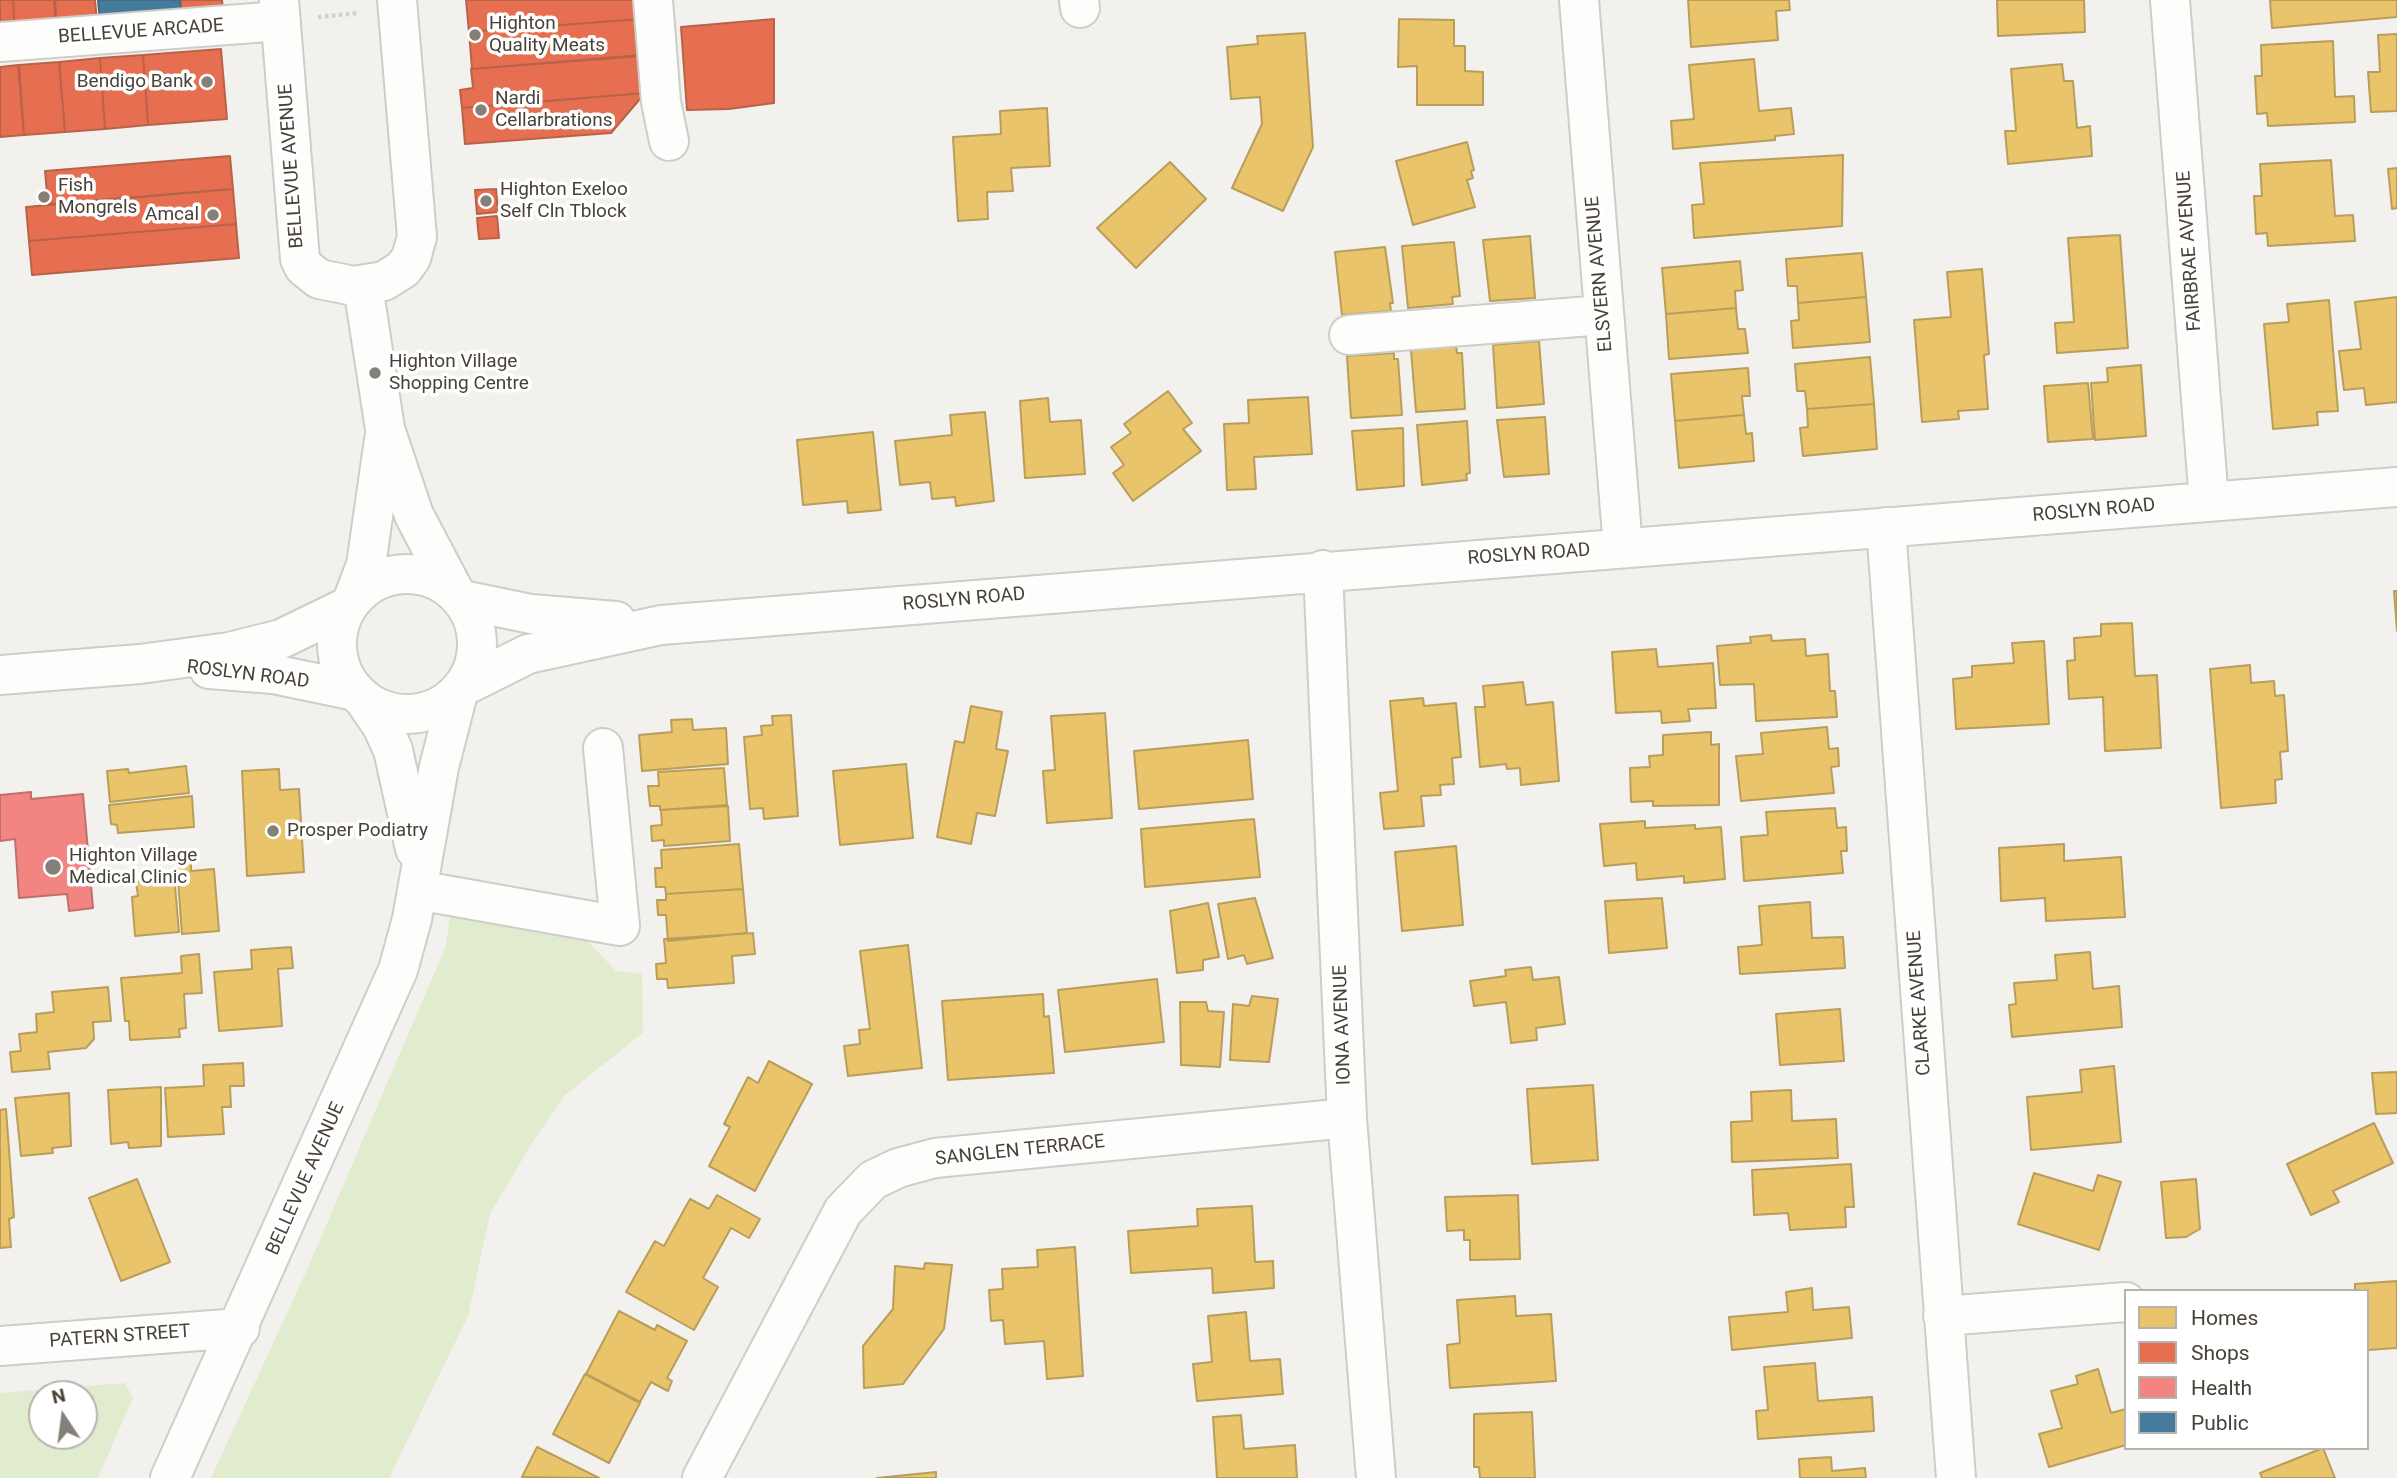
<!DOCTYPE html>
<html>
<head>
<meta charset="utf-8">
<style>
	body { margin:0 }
	#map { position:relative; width:2397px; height:1478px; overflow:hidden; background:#f3f1ed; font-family:Roboto,sans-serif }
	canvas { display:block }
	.legend { position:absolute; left:2124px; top:1289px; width:245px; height:161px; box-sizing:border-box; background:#fff; border:2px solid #b6b3af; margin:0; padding:9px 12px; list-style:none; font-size:21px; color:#494238 }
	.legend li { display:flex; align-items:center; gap:14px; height:35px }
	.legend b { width:35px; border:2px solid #b6b3af }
	.north { position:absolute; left:28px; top:1380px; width:70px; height:70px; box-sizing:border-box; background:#fff; border:2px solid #b6b3af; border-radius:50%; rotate:347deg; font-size:19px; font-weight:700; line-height:28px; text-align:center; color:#494238 }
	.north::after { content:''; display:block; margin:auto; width:24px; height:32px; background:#847f77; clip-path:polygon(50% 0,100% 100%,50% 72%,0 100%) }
</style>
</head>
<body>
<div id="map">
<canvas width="2397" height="1478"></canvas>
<ul class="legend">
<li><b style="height:19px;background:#e9c46a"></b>Homes</li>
<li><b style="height:19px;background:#e76f51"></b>Shops</li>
<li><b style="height:19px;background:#f28482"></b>Health</li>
<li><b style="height:19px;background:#457b9d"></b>Public</li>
</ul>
<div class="north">N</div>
</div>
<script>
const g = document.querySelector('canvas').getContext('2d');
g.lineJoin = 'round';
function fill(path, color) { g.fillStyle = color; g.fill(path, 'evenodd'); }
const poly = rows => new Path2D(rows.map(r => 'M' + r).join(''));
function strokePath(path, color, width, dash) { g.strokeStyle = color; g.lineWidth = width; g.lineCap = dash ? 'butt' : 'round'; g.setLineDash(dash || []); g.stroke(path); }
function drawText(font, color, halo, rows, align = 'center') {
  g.font = font + ' Roboto,sans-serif'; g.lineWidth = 7; g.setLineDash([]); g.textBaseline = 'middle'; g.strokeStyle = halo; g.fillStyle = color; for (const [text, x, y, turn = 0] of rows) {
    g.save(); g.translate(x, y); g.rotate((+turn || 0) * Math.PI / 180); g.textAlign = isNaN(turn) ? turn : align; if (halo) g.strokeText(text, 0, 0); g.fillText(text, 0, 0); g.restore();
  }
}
const green = poly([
	[459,913,577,930,616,971,642,974,643,1033,565,1095,532,1143,490,1214,468,1316,389,1478,211,1478,305,1274,446,946,450,916],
	[125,1383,133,1398,98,1478,0,1478,0,1393],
	[42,1394,84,1394,84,1436,42,1436]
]);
const homes = poly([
	[1688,0,1789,0,1790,10,1776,11,1778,40,1691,47,1688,0],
	[1997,0,2084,0,2085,32,1998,36,1997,0],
	[2270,0,2397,0,2397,17,2272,28,2270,0],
	[1399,19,1454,20,1454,46,1465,46,1465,71,1483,72,1483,105,1417,105,1417,66,1398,67,1399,19],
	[1305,33,1313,147,1283,211,1232,188,1262,124,1260,97,1231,99,1227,47,1258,44,1257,36,1305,33],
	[2397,34,2397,111,2371,112,2368,72,2380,72,2378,35,2397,34],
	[2333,41,2335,97,2354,96,2355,122,2268,126,2267,113,2257,114,2255,76,2262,76,2261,45,2333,41],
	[1754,59,1759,111,1791,108,1794,134,1775,136,1775,140,1673,149,1671,121,1694,119,1689,65,1754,59],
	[2062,64,2064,81,2073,81,2077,128,2090,126,2092,156,2008,164,2005,131,2016,131,2011,69,2062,64],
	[1047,108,1050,166,1011,168,1013,191,987,192,988,219,958,221,953,137,1001,134,1000,111,1047,108],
	[1467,142,1474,170,1471,171,1473,178,1467,180,1475,207,1413,225,1396,161,1467,142],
	[1843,155,1842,226,1694,238,1692,205,1704,204,1700,163,1843,155],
	[2331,160,2335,216,2353,215,2355,241,2268,246,2267,233,2256,234,2254,196,2262,196,2260,164,2331,160],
	[1170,162,1206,199,1136,268,1097,228,1170,162],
	[2397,168,2397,208,2392,209,2388,169,2397,168],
	[2120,235,2128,348,2057,353,2055,323,2074,322,2068,238,2120,235],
	[1530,236,1535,298,1490,301,1483,240,1530,236],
	[1454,242,1460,296,1452,297,1453,304,1408,308,1402,246,1454,242],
	[1385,247,1393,303,1390,303,1391,311,1342,315,1335,252,1385,247],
	[1862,253,1866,297,1798,303,1797,286,1788,286,1786,259,1862,253],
	[1740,261,1743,290,1735,291,1736,308,1666,314,1662,268,1740,261],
	[1982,269,1989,354,1984,355,1988,409,1958,411,1959,419,1922,422,1914,320,1951,317,1947,272,1982,269],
	[1866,297,1870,342,1793,348,1791,321,1799,320,1798,303,1866,297],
	[2397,297,2397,402,2366,405,2364,388,2344,390,2339,351,2361,349,2355,302,2397,297],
	[2329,300,2338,411,2317,412,2318,425,2273,429,2264,324,2289,322,2287,304,2329,300],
	[1736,308,1738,329,1745,329,1748,353,1669,359,1666,314,1736,308],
	[1539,341,1544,404,1497,408,1493,345,1539,341],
	[1456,346,1457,353,1462,353,1465,409,1416,412,1411,350,1456,346],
	[1394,353,1394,359,1398,359,1402,415,1351,418,1347,356,1394,353],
	[1870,357,1874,404,1807,409,1805,391,1797,391,1795,364,1870,357],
	[2141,365,2146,436,2095,440,2091,383,2108,382,2107,368,2141,365],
	[1748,368,1750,396,1742,396,1744,415,1675,421,1671,374,1748,368],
	[2088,383,2093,439,2048,442,2044,386,2088,383],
	[1168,391,1192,423,1183,429,1201,451,1133,501,1113,473,1124,465,1111,447,1131,433,1124,424,1168,391],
	[1308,397,1312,454,1254,457,1256,489,1227,490,1224,424,1249,423,1248,400,1308,397],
	[1048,398,1050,422,1081,420,1085,474,1025,478,1020,401,1048,398],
	[1874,404,1877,449,1803,456,1800,428,1808,427,1807,409,1874,404],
	[985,412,994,501,956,506,955,497,932,499,930,482,900,485,895,441,952,435,950,415,985,412],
	[1744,415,1746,434,1752,433,1754,461,1679,468,1675,421,1744,415],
	[1545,417,1549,474,1504,477,1497,420,1545,417],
	[1467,421,1470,473,1466,474,1467,480,1422,485,1417,425,1467,421],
	[1403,428,1404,486,1357,490,1352,431,1403,428],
	[873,432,881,510,848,513,847,501,803,505,797,440,873,432],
	[2394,591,2397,591,2397,631,2394,591],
	[2132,623,2135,676,2157,675,2161,748,2105,751,2103,697,2069,699,2067,661,2075,660,2074,638,2101,636,2101,624,2132,623],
	[1771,635,1772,641,1805,639,1806,656,1828,654,1830,691,1835,691,1837,717,1756,721,1754,684,1720,685,1717,646,1751,643,1750,637,1771,635],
	[2044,641,2049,724,1956,729,1953,679,1972,677,1972,666,2014,663,2012,643,2044,641],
	[1656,649,1658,667,1713,663,1716,708,1688,709,1690,721,1662,723,1661,711,1616,713,1612,652,1656,649],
	[2250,665,2251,683,2274,681,2275,696,2284,695,2288,751,2280,752,2282,779,2275,780,2276,803,2221,808,2210,669,2250,665],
	[1523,682,1526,705,1553,702,1559,781,1521,785,1520,768,1507,769,1506,764,1480,767,1475,707,1485,707,1483,686,1523,682],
	[1423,698,1424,706,1456,703,1461,757,1452,758,1454,784,1440,785,1441,795,1421,796,1424,826,1384,829,1380,793,1398,791,1390,701,1423,698],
	[971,706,1002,712,996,749,1008,751,995,816,977,813,971,844,937,837,955,741,964,743,971,706],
	[1105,713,1112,818,1047,823,1043,771,1055,770,1051,716,1105,713],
	[791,715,798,816,764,819,763,808,750,809,744,737,762,735,761,726,773,725,772,716,791,715],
	[692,719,693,730,726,728,728,764,642,771,639,735,672,732,671,720,692,719],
	[1827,727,1829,749,1838,748,1839,766,1831,767,1834,793,1741,801,1736,756,1763,754,1761,733,1827,727],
	[1711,732,1711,745,1719,744,1719,805,1653,806,1653,801,1631,802,1630,768,1650,767,1649,756,1663,755,1663,735,1711,732],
	[1248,740,1253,799,1139,809,1134,751,1248,740],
	[906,764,913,838,840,845,833,771,906,764],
	[186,766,189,793,110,802,107,771,128,769,129,773,186,766],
	[724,768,727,805,660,810,660,806,650,806,648,786,659,786,658,772,724,768],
	[279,769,280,790,299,789,304,872,247,876,242,771,279,769],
	[192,796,194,827,118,833,117,825,111,824,109,805,192,796],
	[728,806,730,841,664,846,664,840,652,841,651,826,662,825,661,810,728,806],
	[1835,808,1837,828,1846,827,1847,851,1841,851,1843,873,1744,881,1741,837,1768,835,1766,812,1835,808],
	[1254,819,1260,877,1145,887,1141,829,1254,819],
	[1645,821,1645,828,1695,825,1695,829,1721,827,1725,879,1684,883,1684,876,1637,880,1636,863,1604,866,1600,824,1645,821],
	[739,844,743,889,666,894,665,887,656,887,655,868,662,868,661,850,739,844],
	[2064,844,2064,861,2121,857,2125,917,2046,921,2045,898,2001,901,1999,848,2064,844],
	[1456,846,1463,925,1402,931,1395,852,1456,846],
	[180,863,191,863,191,871,214,869,219,931,182,934,177,866,180,863],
	[174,874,179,932,135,936,132,897,138,896,136,882,153,880,153,876,174,874],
	[743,889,747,933,668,941,666,915,658,915,657,900,666,900,666,894,743,889],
	[1255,898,1273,958,1247,964,1244,955,1228,959,1218,904,1255,898],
	[1662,898,1667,948,1609,953,1605,901,1662,898],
	[1810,902,1812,938,1843,937,1845,968,1740,974,1738,947,1762,945,1759,906,1810,902],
	[1208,903,1219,957,1203,960,1203,970,1177,973,1170,911,1208,903],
	[753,933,755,954,732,956,734,983,668,988,667,979,657,979,656,964,666,963,664,939,753,933],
	[908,945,922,1068,848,1076,844,1046,860,1044,859,1030,870,1029,860,951,908,945],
	[291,947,293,968,278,969,282,1026,219,1031,214,972,252,969,251,950,291,947],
	[2090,952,2093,989,2119,986,2122,1027,2012,1037,2009,1005,2016,1004,2014,983,2057,980,2055,955,2090,952],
	[199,954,202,993,184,994,186,1028,179,1029,180,1037,130,1040,129,1021,125,1021,121,978,182,973,181,956,199,954],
	[1531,967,1533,980,1559,977,1565,1024,1536,1028,1537,1040,1511,1043,1506,1002,1474,1006,1470,981,1506,976,1505,970,1531,967],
	[1157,979,1164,1042,1065,1052,1058,990,1157,979],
	[108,987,111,1021,93,1022,94,1039,86,1048,48,1052,50,1069,12,1072,10,1052,21,1051,19,1034,37,1032,36,1014,54,1012,52,992,108,987],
	[1043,994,1044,1017,1049,1016,1054,1073,948,1080,942,1001,1043,994],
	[1252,996,1278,999,1269,1062,1230,1060,1233,1004,1249,1006,1252,996],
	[1180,1002,1206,1002,1208,1011,1224,1012,1220,1067,1181,1065,1180,1002],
	[1840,1009,1844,1061,1780,1065,1776,1014,1840,1009],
	[769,1061,812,1084,755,1191,709,1166,730,1127,724,1124,748,1077,758,1083,769,1061],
	[243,1063,244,1086,230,1086,231,1107,222,1107,224,1134,168,1137,165,1088,204,1086,203,1065,243,1063],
	[2114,1066,2121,1142,2031,1150,2027,1097,2082,1092,2080,1070,2114,1066],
	[2397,1072,2397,1113,2376,1114,2372,1073,2397,1072],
	[1593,1085,1598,1160,1532,1164,1527,1089,1593,1085],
	[161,1087,161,1146,129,1148,128,1142,111,1144,108,1090,161,1087],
	[1791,1090,1792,1121,1836,1119,1838,1158,1732,1162,1731,1122,1752,1121,1751,1092,1791,1090],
	[69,1093,71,1146,52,1148,53,1153,21,1156,15,1098,69,1093],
	[6,1109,14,1217,9,1219,11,1247,0,1248,0,1110,6,1109],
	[2374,1123,2393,1163,2333,1191,2339,1202,2311,1215,2287,1164,2374,1123],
	[1851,1164,1854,1207,1845,1207,1846,1227,1790,1230,1788,1213,1754,1215,1752,1170,1851,1164],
	[2034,1173,2093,1191,2098,1175,2121,1182,2099,1250,2018,1224,2034,1173],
	[137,1179,170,1262,121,1281,89,1198,137,1179],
	[2196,1179,2200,1229,2186,1237,2166,1238,2161,1182,2196,1179],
	[717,1195,760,1219,749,1238,731,1228,703,1278,718,1287,694,1330,626,1292,655,1241,664,1246,690,1199,709,1209,717,1195],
	[1518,1195,1520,1259,1470,1260,1470,1240,1464,1240,1464,1230,1447,1231,1445,1197,1518,1195],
	[1252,1206,1255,1262,1273,1261,1274,1288,1213,1293,1212,1268,1131,1273,1128,1231,1198,1226,1197,1209,1252,1206],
	[1075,1247,1083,1376,1047,1379,1044,1341,1005,1344,1003,1320,991,1321,989,1290,1003,1289,1002,1269,1038,1267,1037,1250,1075,1247],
	[925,1263,952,1265,944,1329,903,1384,864,1388,863,1346,893,1309,895,1266,924,1269,925,1263],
	[2397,1281,2397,1348,2367,1350,2367,1291,2355,1291,2355,1284,2397,1281],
	[1812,1288,1813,1310,1849,1307,1852,1338,1732,1350,1729,1317,1788,1312,1786,1292,1812,1288],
	[1515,1296,1516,1316,1551,1314,1556,1381,1450,1388,1447,1345,1460,1343,1457,1300,1515,1296],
	[619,1311,655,1330,657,1325,687,1341,667,1378,672,1381,668,1391,651,1382,640,1402,586,1374,619,1311],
	[1246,1312,1250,1361,1280,1359,1283,1394,1197,1401,1193,1364,1212,1362,1208,1316,1246,1312],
	[1815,1363,1818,1401,1872,1397,1874,1431,1758,1439,1756,1411,1768,1410,1764,1367,1815,1363],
	[2098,1369,2111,1413,2126,1409,2126,1445,2049,1467,2039,1434,2062,1428,2051,1391,2078,1384,2076,1376,2098,1369],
	[585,1374,640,1403,609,1463,553,1434,585,1374],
	[1532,1412,1535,1478,1480,1478,1479,1467,1474,1467,1474,1414,1532,1412],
	[1241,1415,1244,1449,1295,1445,1297,1478,1217,1478,1213,1417,1241,1415],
	[537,1447,599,1478,522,1477,537,1447],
	[2323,1448,2335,1478,2262,1478,2260,1473,2323,1448],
	[1831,1457,1832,1471,1865,1468,1866,1478,1800,1478,1799,1459,1831,1457],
	[936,1472,936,1478,877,1478,936,1472]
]);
const shops = poly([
	[0,0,13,0,15,28,0,29,0,0],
	[13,0,54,0,56,25,15,28,13,0],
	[55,0,95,0,97,22,57,26,55,0],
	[180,0,222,0,223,11,181,14,180,0],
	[466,0,638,0,640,19,469,32,466,0],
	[640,19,642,55,472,69,469,32,640,19],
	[774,19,774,103,729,109,687,110,681,27,774,19],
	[221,49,227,119,148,125,143,55,221,49],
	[143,55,148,125,105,129,100,58,143,55],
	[642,56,645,93,462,108,460,90,473,88,471,69,642,56],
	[100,58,105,129,65,132,59,62,100,58],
	[59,62,65,132,24,135,19,65,59,62],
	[18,65,24,135,0,137,0,67,18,65],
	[645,93,611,133,465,144,462,108,645,93],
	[230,156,233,189,48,204,45,171,230,156],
	[233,189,236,224,29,241,26,207,233,189],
	[496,189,498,212,477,214,475,190,496,189],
	[497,216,499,238,479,239,477,218,497,216],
	[236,224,239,258,32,275,29,241,236,224]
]);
const health = poly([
	[31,792,31,799,83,794,93,908,69,911,67,894,19,898,15,839,0,841,0,795,31,792]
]);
const public = poly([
	[98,0,180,0,181,14,100,22,98,0]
]);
const path = poly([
	[318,17,359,13]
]);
const minor = poly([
	[279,0,300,259,304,267,319,279,354,286,384,281,403,269,411,258,417,237,397,0],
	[653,0,661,102,669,141],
	[1079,0,1080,8],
	[1579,0,1623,548],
	[2170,0,2209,502],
	[0,42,281,21],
	[363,286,385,429,414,515,455,593],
	[1349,335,1603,315],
	[1886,527,1956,1478],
	[1323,570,1347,1118,1376,1478],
	'337 644a70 70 0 1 1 140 0a70 70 0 1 1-140 0Z',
	[353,599,366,565,384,440],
	[463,600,531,614,616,621],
	[209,669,273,674,355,691],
	[0,675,140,664,229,652,281,639,347,607],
	[462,687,528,654,661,625,2397,487],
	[363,698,382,726,393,750,415,849],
	[417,890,620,926,603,748],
	[1943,1316,2126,1302],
	[0,1346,240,1328],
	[170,1478,398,970,412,919,439,767,458,693],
	[702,1478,843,1211,873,1180,898,1168,935,1158,1347,1118]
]);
const markers = [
	[475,35,7,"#847f77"],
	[207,82,7,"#847f77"],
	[481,110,7,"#847f77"],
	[44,197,7,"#847f77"],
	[486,201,7,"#847f77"],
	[213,215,7,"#847f77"],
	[375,373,7,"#847f77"],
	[273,831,7,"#847f77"],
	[53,867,9,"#847f77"]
];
const poiNames = [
	["Highton",489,24],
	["Quality Meats",489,46],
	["Bendigo Bank",193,82,"right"],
	["Nardi",495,99],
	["Cellarbrations",495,121],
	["Fish",58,186],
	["Mongrels",58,208],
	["Highton Exeloo",500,190],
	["Self Cln Tblock",500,212],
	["Amcal",199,215,"right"],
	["Highton Village",389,362],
	["Shopping Centre",389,384],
	["Prosper Podiatry",287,831],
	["Highton Village",69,856],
	["Medical Clinic",69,878]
];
const streetNames = [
	["BELLEVUE ARCADE",141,32,-4],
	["BELLEVUE AVENUE",292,166,-94],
	["FAIRBRAE AVENUE",2190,251,-94],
	["ELSVERN AVENUE",1600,274,-95],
	["ROSLYN ROAD",2094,511,-5],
	["ROSLYN ROAD",1529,555,-4],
	["ROSLYN ROAD",964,600,-5],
	["ROSLYN ROAD",248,675,7],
	["CLARKE AVENUE",1920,1003,-94],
	["IONA AVENUE",1343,1025,-92],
	["SANGLEN TERRACE",1020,1151,-6],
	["BELLEVUE AVENUE",306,1179,-66],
	["PATERN STREET",120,1337,-4]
];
fill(green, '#e1ecce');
fill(homes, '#e9c46a');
strokePath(homes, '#b99d5b', 2);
fill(shops, '#e76f51');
strokePath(shops, '#b8624a', 2);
fill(health, '#f28482');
strokePath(health, '#bf706c', 2);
fill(public, '#457b9d');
strokePath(public, '#466a7f', 2);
strokePath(minor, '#cfcdc9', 42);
strokePath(path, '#d3d1cb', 4.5, [3.5, 3.5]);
strokePath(minor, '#fdfdfc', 38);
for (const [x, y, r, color] of markers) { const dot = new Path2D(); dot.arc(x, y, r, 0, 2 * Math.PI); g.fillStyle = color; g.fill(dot); strokePath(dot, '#fff', 2.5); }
drawText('19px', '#494238', '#fff', poiNames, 'left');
drawText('19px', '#494238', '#fff', streetNames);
</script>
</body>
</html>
